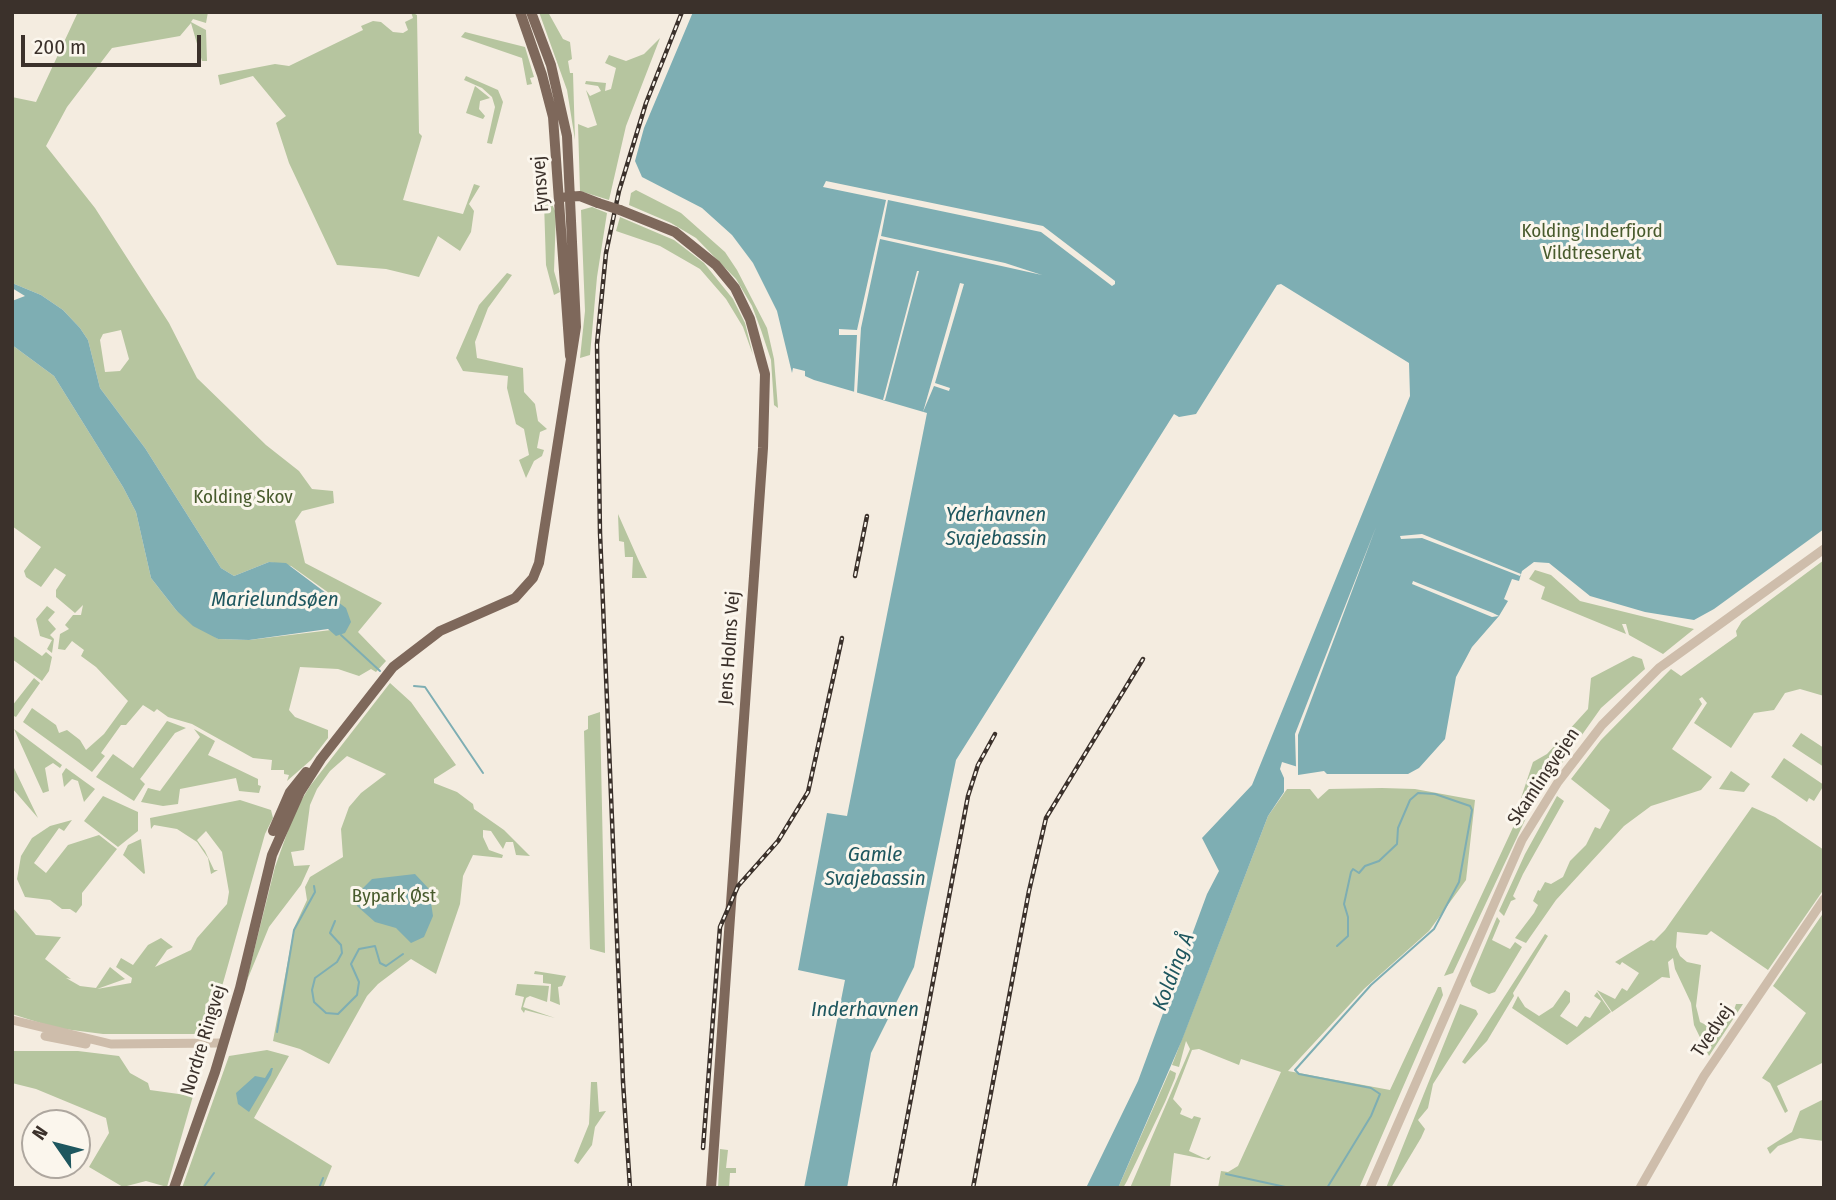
<!DOCTYPE html>
<html>
<head>
<meta charset="utf-8">
<style>
	body { margin:0 }
	#map { position:relative; width:1836px; height:1200px; overflow:hidden; background:#f4ece0; font-family:"Fira Sans Condensed",sans-serif }
	canvas { display:block }
	.frame { position:absolute; inset:0; border:14px solid #3b312b; pointer-events:none }
	.north { position:absolute; left:21px; top:1109px; width:70px; height:70px; box-sizing:border-box; background:#fbf6ed; border:2px solid #aea79f; border-radius:50%; rotate:305deg; font-size:19px; font-weight:700; line-height:28px; text-align:center; color:#3b312b }
	.north::after { content:''; display:block; margin:auto; width:24px; height:32px; background:#1e575f; clip-path:polygon(50% 0,100% 100%,50% 72%,0 100%) }
	.scale { position:absolute; left:21px; top:35px; width:180px; height:32px; box-sizing:border-box; border:4px solid #3b312b; border-top:0; padding-left:9px; font-size:21px; line-height:24px; white-space:nowrap; color:#3b312b; -webkit-text-stroke:5px #fbf6ed; paint-order:stroke }
</style>
</head>
<body>
<div id="map">
<canvas width="1836" height="1200"></canvas>
<div class="frame"></div>
<div class="north">N</div>
<div class="scale">200 m</div>
</div>
<script>
const g = document.querySelector('canvas').getContext('2d');
g.lineJoin = 'round';
function fill(path, color) { g.fillStyle = color; g.fill(path, 'evenodd'); }
const poly = rows => new Path2D(rows.map(r => 'M' + r).join(''));
function strokePath(path, color, width, dash) { g.strokeStyle = color; g.lineWidth = width; g.lineCap = dash ? 'butt' : 'round'; g.setLineDash(dash || []); g.stroke(path); }
function drawText(font, color, halo, rows, align = 'center') {
  g.font = font + ' "Fira Sans Condensed",sans-serif'; g.lineWidth = 6; g.setLineDash([]); g.textBaseline = 'middle'; g.strokeStyle = halo; g.fillStyle = color; for (const [text, x, y, turn = 0] of rows) {
    g.save(); g.translate(x, y); g.rotate((+turn || 0) * Math.PI / 180); g.textAlign = isNaN(turn) ? turn : align; if (halo) g.strokeText(text, 0, 0); g.fillText(text, 0, 0); g.restore();
  }
}
const green = poly([
	[78,12,208,12,206,23,193,19,191,22,206,30,207,61,202,61,191,23,180,36,112,48,67,107,46,146,95,208,169,323,197,378,266,445,299,471,312,489,333,491,334,503,302,511,295,521,305,563,382,603,358,632,386,661,376,672,371,669,359,676,338,669,300,667,289,710,295,717,328,730,328,738,311,760,287,781,289,775,284,774,284,770,271,770,272,760,253,758,192,724,168,717,157,709,154,712,143,705,126,725,121,725,101,753,105,756,92,772,23,722,32,708,56,725,59,733,67,730,80,740,86,750,104,734,128,701,96,667,81,656,84,650,72,641,65,650,58,649,60,634,69,629,65,625,73,615,81,615,83,605,75,613,56,597,56,590,66,575,55,568,41,587,26,577,24,571,41,547,12,526,12,345,54,376,123,487,136,512,151,578,176,610,218,639,249,640,331,630,329,593,291,566,269,562,234,576,221,568,145,448,100,388,88,340,80,328,63,310,41,295,12,283,12,97,36,102],
	[121,330,129,359,120,371,105,372,100,340,103,334],
	[411,12,417,15,419,133,422,136,403,200,463,214,474,184,480,186,469,204,474,211,471,232,460,251,438,236,419,277,386,269,337,265,289,163,276,123,286,116,253,76,220,85,218,75,275,64,289,66,363,30,361,26,373,21,381,22,393,32,403,33,408,30,405,22,413,18],
	[539,12,548,12,563,39,570,42,572,59,568,61,570,73,573,73,575,140,567,90],
	[465,32,525,47,534,77,530,78,532,84,527,85,522,58,461,37],
	[660,38,626,126,609,200,580,191,578,124,588,128,597,125,586,90,590,96,601,91,598,86,585,84,586,81,606,83,605,91,611,89,616,68,605,63,609,55,626,61,644,54],
	[466,76,498,90,503,102,492,144,487,143,495,107,492,97,482,88,464,80],
	[475,86,490,98,480,101,479,109,485,116,483,119,466,113],
	[636,190,681,213,725,252,737,270,767,328,774,359,778,408,774,405,771,360,761,330,752,306,736,279,696,238,671,223,629,205,631,193],
	[544,202,552,204,556,213,554,271,560,292,554,295,546,265],
	[592,207,607,213,597,277,590,355,580,358,585,311,581,210],
	[620,217,674,240,704,263,733,299,745,323,753,355,743,327,726,299,700,269,660,246,616,231],
	[507,273,512,275,488,308,475,342,477,358,523,368,524,392,535,404,538,421,547,429,540,432,537,448,544,450,542,456,534,461,526,478,519,460,529,455,524,429,516,424,507,388,508,376,463,371,456,358,479,305],
	[618,514,638,559,647,578,632,578,633,557,625,557,624,542,619,541],
	[1824,560,1824,696,1800,689,1785,693,1774,710,1754,713,1731,748,1694,723,1707,703,1702,697,1699,699,1702,704,1672,749,1712,777,1701,790,1651,806,1624,826,1556,900,1526,943,1515,938,1534,913,1538,905,1533,901,1538,890,1540,891,1545,882,1551,884,1563,877,1570,861,1586,845,1595,827,1600,829,1610,810,1571,779,1601,740,1671,669,1681,676,1737,636,1736,631,1742,621],
	[1535,570,1551,575,1580,601,1694,629,1663,654,1629,635,1626,624,1622,624,1626,634,1541,599,1545,587,1529,579],
	[47,606,55,612,48,620,56,629,50,635,54,639,52,653,47,649,52,640,40,636,36,619],
	[12,635,42,656,46,652,52,657,49,671,42,681,12,659],
	[1633,656,1642,659,1645,669,1601,708,1533,804,1520,801,1533,762,1547,754,1588,709,1591,678],
	[34,678,40,683,16,717,12,715,12,706],
	[390,683,411,702,456,765,434,779,434,783,457,792,473,804,474,809,504,830,530,856,516,855,513,842,506,842,503,849,491,831,483,830,483,837,489,850,503,855,502,858,473,855,463,876,460,904,436,974,411,959,378,984,367,996,329,1064,300,1049,273,1041,294,928,307,900,305,887,310,877,343,857,341,829,349,807,361,793,386,774,347,756,330,771,317,789,310,805,304,850,291,852,294,866,310,865,301,885,269,927,246,983,275,867,295,811,310,786],
	[600,712,605,953,590,949,584,731,588,729,588,716],
	[167,721,186,728,175,733,140,779,145,784,134,801,96,777,113,754,133,768],
	[14,729,62,765,60,768,53,763,45,768,49,791,43,793],
	[194,729,215,741,208,755,258,779,258,785,261,786,259,793,239,791,236,778,180,789,178,804,163,806,141,802,148,788,160,791,200,737],
	[1801,733,1824,748,1824,767,1792,746],
	[1784,758,1824,785,1814,801,1809,798,1807,802,1771,777],
	[12,768,14,768,38,818,12,788],
	[66,768,95,789,84,802,78,781,72,779,64,787,62,774],
	[1731,771,1750,784,1744,792,1719,789],
	[1382,788,1415,789,1475,800,1466,880,1429,931,1364,989,1288,1071,1390,1090,1438,987,1441,987,1443,995,1360,1186,1218,1188,1221,1171,1228,1172,1238,1166,1281,1072,1241,1059,1239,1065,1199,1049,1192,1050,1173,1099,1182,1109,1180,1114,1192,1119,1194,1116,1201,1118,1189,1151,1206,1159,1211,1156,1209,1160,1174,1153,1170,1188,1130,1188,1190,1049,1186,1041,1179,1067,1172,1065,1268,816,1287,789,1310,789,1318,799,1329,789],
	[103,796,138,812,138,831,118,847,84,821],
	[1557,796,1564,801,1523,874,1513,896,1516,899,1511,901,1504,916,1499,911,1525,854],
	[240,800,271,810,273,818,265,834,212,1022,201,1034,103,1034,56,1028,12,1014,13,908,36,935,61,937,45,959,71,979,66,978,80,986,96,988,110,967,125,979,97,989,131,983,132,978,116,967,121,958,133,965,148,945,161,938,173,947,167,950,155,967,191,950,197,938,227,904,229,892,222,852,206,831,197,840,205,851,214,870,218,870,211,874,208,858,197,842,177,829,154,825,151,829,150,818],
	[1752,807,1775,817,1824,850,1824,889,1768,970,1711,931,1707,935,1677,932,1676,947,1680,956,1687,962,1701,965,1696,1006,1700,1022,1716,1030,1722,1029,1729,1010,1734,1010,1736,1004,1743,1004,1709,1056,1694,1025,1691,1003,1675,969,1673,958,1668,962,1670,978,1662,977,1612,1012,1597,990,1615,999,1622,988,1627,991,1639,973,1622,962,1620,965,1615,962,1651,940,1654,941,1665,930],
	[1522,808,1527,816,1453,973,1444,976],
	[72,820,64,831,59,828,34,863,46,873,68,845,99,835,117,849,82,893,82,905,76,913,70,909,62,909,50,900,25,897,17,879,21,856,32,838,50,826],
	[141,839,145,873,144,874,123,855,128,845],
	[1824,912,1824,1062,1777,1086,1788,1111,1785,1113,1770,1083,1762,1078,1806,1013,1773,986],
	[1497,917,1500,921,1492,940,1510,949,1515,942,1522,947,1495,992,1489,994,1472,986,1470,981],
	[1545,934,1548,936,1513,993,1514,996,1487,1041,1465,1064,1462,1062],
	[535,971,566,976,562,986,558,987,560,1005,550,1001,551,984,543,983,543,975,534,974],
	[517,984,549,986,547,1002,530,996,526,998,523,1007,555,1018,525,1010,524,1013,521,1009,524,997,515,995],
	[1565,990,1570,993,1570,1002,1560,1016,1577,1027,1585,1016,1590,1018,1601,1001,1594,996,1597,992,1611,1012,1567,1045,1512,1008,1518,996,1525,1007,1539,1016,1553,1007],
	[1460,1004,1476,1010,1478,1014,1433,1084,1428,1108,1418,1120,1425,1129,1421,1138,1391,1188,1386,1188],
	[267,1050,289,1056,254,1118,332,1166,323,1188,182,1188,229,1056],
	[12,1051,78,1051,119,1056,130,1073,148,1083,150,1090,193,1096,167,1187,146,1181,123,1187,89,1167,109,1133,106,1118,36,1089,12,1083],
	[1170,1070,1176,1073,1175,1078,1165,1102,1127,1181,1123,1188,1118,1188],
	[591,1082,597,1082,599,1112,606,1111,595,1127,592,1145,578,1164,574,1161,589,1124],
	[1824,1099,1824,1141,1800,1138,1778,1146,1770,1154,1767,1148,1792,1132,1800,1111],
	[720,1149,728,1150,726,1168,736,1168,736,1173,730,1173,729,1188,718,1188]
]);
const water = poly([
	[693,12,1824,12,1824,529,1714,609,1694,620,1645,612,1590,596,1549,563,1534,562,1522,571,1519,581,1512,579,1504,599,1508,601,1499,616,1472,647,1456,677,1445,739,1419,768,1408,774,1327,774,1324,771,1298,775,1298,767,1282,762,1280,769,1284,778,1284,792,1268,816,1182,1040,1118,1188,1086,1188,1138,1081,1207,894,1219,871,1202,838,1252,785,1410,396,1409,363,1281,284,1277,285,1196,414,1179,417,1174,414,956,760,914,967,871,1053,847,1188,804,1188,845,980,798,970,827,813,847,816,927,413,814,380,805,376,805,371,793,368,792,373,777,311,753,263,732,235,702,208,642,177,635,161,644,128],
	[12,283,41,295,63,310,80,328,88,340,100,388,145,448,221,568,234,576,269,562,286,563,346,608,351,622,345,633,336,636,328,629,249,640,218,639,193,626,176,610,151,578,136,512,123,487,54,376,12,345,12,301,25,296,12,288],
	[415,874,429,889,433,916,424,937,411,943,396,928,375,922,357,906,356,901,357,894,372,879],
	[271,1068,273,1068,271,1075,249,1112,238,1104,236,1093,255,1076,265,1078]
]);
const pier = poly([
	[826,181,1043,226,1115,281,1115,284,1112,286,1041,232,888,200,881,236,1005,263,1042,275,880,239,861,328,857,393,854,393,857,335,839,335,839,329,857,330,886,200,823,187],
	[917,271,919,271,885,400,883,400],
	[960,283,964,284,935,383,950,388,949,391,934,386,923,412],
	[1376,527,1298,735,1298,767,1296,767,1295,734],
	[1422,534,1521,574,1520,576,1422,538,1401,539,1400,536],
	[1413,581,1493,613,1499,616,1492,617,1412,584]
]);
const stream = poly([
	[341,635,380,671],
	[414,686,425,687,483,773],
	[335,921,330,933,341,945,342,953,337,962,315,978,312,990,314,1002,326,1013,338,1014,357,995,359,982,351,964,359,949,375,946,380,963,386,966,403,954],
	[277,1032,294,930,315,892,314,886],
	[1226,1174,1290,1188],
	[203,1188,214,1173],
	[319,1188,323,1178],
	[1327,1188,1371,1116,1380,1094,1371,1088,1299,1074,1295,1070,1371,985,1434,929,1459,882,1472,810,1470,806,1435,794,1418,793,1410,800,1398,828,1397,844,1379,861,1365,866,1359,873,1353,869,1351,872,1344,904,1348,917,1348,936,1337,946]
]);
const minor = poly([
	[12,1020,111,1044,222,1043],
	[45,1036,86,1044],
	[1370,1188,1522,840,1558,782,1602,725,1659,668,1824,549],
	[1640,1188,1704,1076,1824,899]
]);
const major = poly([
	[520,12,542,75,553,117,570,356],
	[566,197,580,196,598,203],
	[620,210,675,232,716,265,735,288,750,319,765,374,763,448,711,1188],
	[273,831,290,792,306,772],
	[174,1188,215,1072,240,988,272,855,300,792,321,759,393,667,440,631,515,598,533,578,539,563,576,327,567,136,551,65,531,12]
]);
const rail = poly([
	[855,576,867,516],
	[703,1148,720,927,738,886,778,841,808,792,842,638],
	[630,1188,623,1082,600,533,597,344,606,253,619,191,646,103,682,12],
	[894,1188,968,796,978,765,995,734],
	[973,1188,1029,891,1046,818,1143,659]
]);
const majorBridge = poly([
	[598,203,620,210]
]);
const streetNames = [
	["Fynsvej",541,184,-94],
	["Jens Holms Vej",730,648,-86],
	["Skamlingvejen",1544,777,-56],
	["Tvedvej",1713,1031,-56],
	["Nordre Ringvej",204,1040,-73]
];
const parkNames = [
	["Kolding Inderfjord",1592,232],
	["Vildtreservat",1592,254],
	["Kolding Skov",243,498],
	["Bypark Øst",394,897]
];
const waterNames = [
	["Yderhavnen",996,515],
	["Svajebassin",996,539],
	["Marielundsøen",275,600],
	["Gamle",875,855],
	["Svajebassin",875,879],
	["Kolding Å",1174,972,-69],
	["Inderhavnen",865,1010]
];
fill(green, '#b6c59f');
fill(water, '#7eaeb3');
fill(pier, '#f4ece0');
strokePath(stream, '#7eaeb3', 2);
strokePath(minor, '#cebdab', 9);
strokePath(major, '#7e685b', 10);
strokePath(rail, '#3b312b', 4.5);
strokePath(rail, '#fbf6ed', 2, [5]);
strokePath(majorBridge, '#7e685b', 10);
drawText('19px', '#3b312b', '#fbf6ed', streetNames);
drawText('19px', '#485b2d', '#fbf6ed', parkNames);
drawText('italic 21px', '#1e575f', '#fbf6ed', waterNames);
</script>
</body>
</html>
